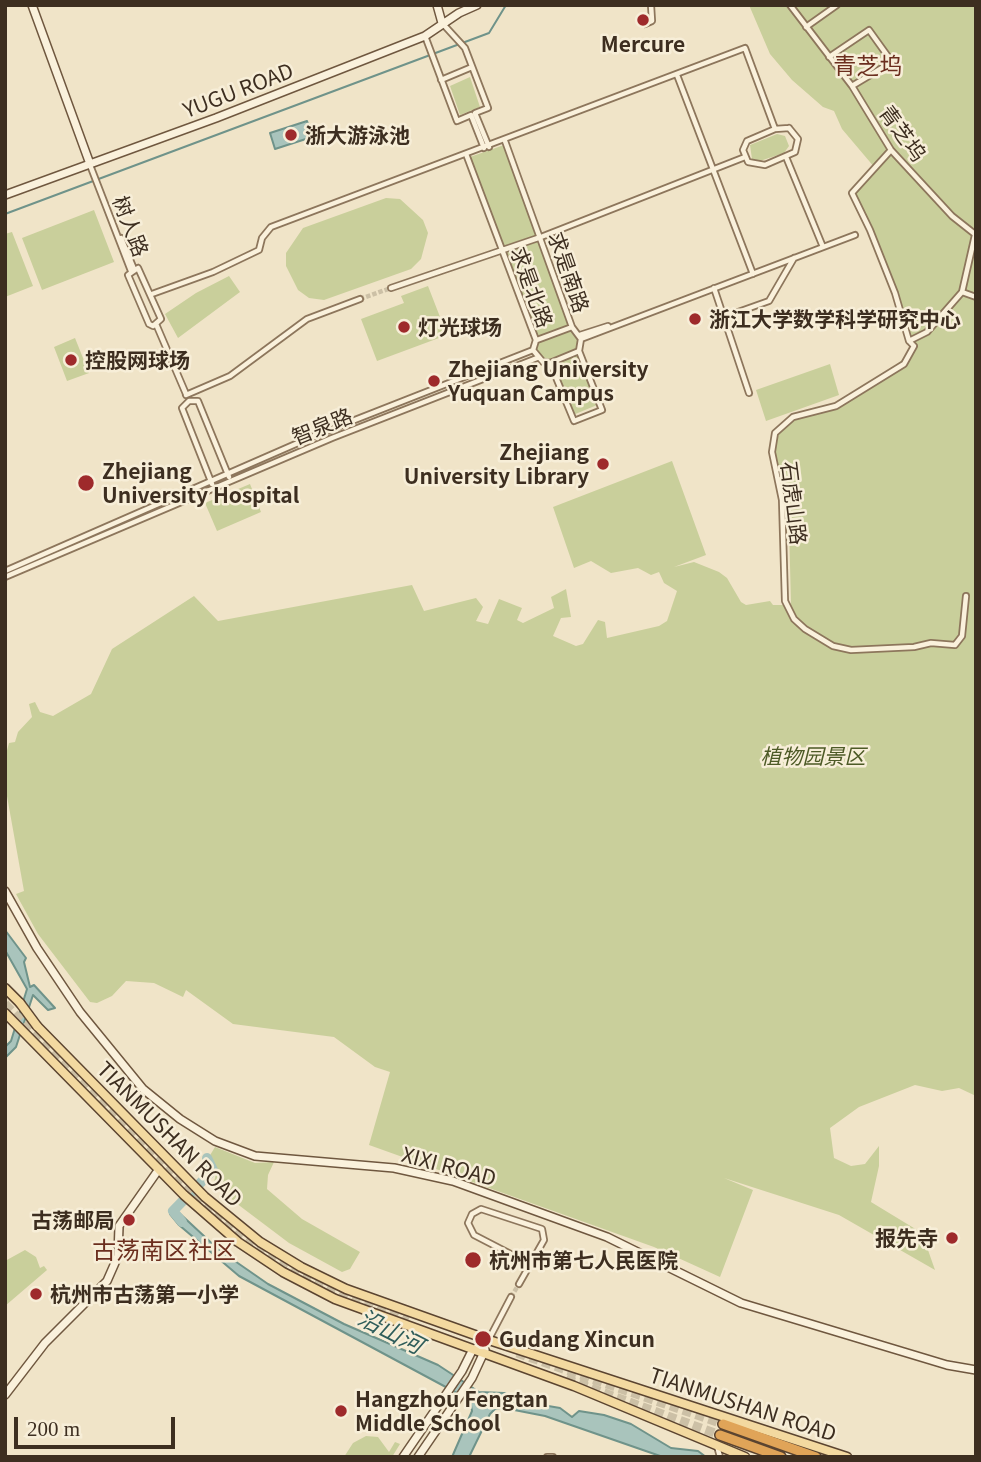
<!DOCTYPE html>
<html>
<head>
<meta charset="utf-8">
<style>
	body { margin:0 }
	#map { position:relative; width:981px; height:1462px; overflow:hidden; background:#f0e4c8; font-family:Georgia,serif }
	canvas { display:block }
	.frame { position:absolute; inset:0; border:7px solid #3d2e20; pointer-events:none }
	.scale { position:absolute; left:14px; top:1417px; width:161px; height:32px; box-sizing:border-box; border:4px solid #3d2e20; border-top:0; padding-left:9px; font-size:21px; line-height:24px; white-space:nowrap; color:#3d2e20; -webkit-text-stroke:5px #f7eed8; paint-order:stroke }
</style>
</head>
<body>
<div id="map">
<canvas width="981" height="1462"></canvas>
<div class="frame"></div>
<div class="scale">200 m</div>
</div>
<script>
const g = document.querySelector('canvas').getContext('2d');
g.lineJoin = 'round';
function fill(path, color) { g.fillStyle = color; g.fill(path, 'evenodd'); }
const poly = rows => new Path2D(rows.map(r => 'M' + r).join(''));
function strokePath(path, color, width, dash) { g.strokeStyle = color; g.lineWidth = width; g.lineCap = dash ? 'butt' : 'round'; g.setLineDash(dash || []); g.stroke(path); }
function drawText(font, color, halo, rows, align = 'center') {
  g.font = font + ' Georgia,"Noto Sans SC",serif'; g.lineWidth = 5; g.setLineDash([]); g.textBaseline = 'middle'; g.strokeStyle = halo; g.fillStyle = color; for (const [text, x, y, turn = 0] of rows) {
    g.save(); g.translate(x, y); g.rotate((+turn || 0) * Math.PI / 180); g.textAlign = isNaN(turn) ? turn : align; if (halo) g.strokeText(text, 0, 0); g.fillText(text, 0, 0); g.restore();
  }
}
const green = poly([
	[749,5,976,5,976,1096,959,1088,942,1091,915,1085,859,1107,830,1128,834,1158,851,1166,865,1164,879,1146,879,1166,871,1202,922,1233,935,1270,839,1215,724,1178,753,1190,720,1277,654,1247,369,1145,390,1072,375,1067,334,1037,233,1024,186,990,183,997,154,983,126,981,112,996,97,1003,90,1002,38,934,16,894,24,891,5,785,5,758,9,743,15,742,18,732,32,717,29,704,35,702,40,712,53,716,91,694,112,649,194,596,218,621,412,585,424,611,476,598,483,607,476,621,488,624,499,599,522,608,517,620,523,623,554,608,551,597,566,589,571,617,561,618,553,636,576,646,583,644,598,620,605,622,607,638,659,626,667,621,677,591,664,583,659,572,651,575,638,568,611,573,591,561,574,568,553,507,672,461,706,555,674,567,694,562,719,572,727,578,741,602,746,605,770,601,773,605,791,605,789,525,772,453,783,421,831,409,880,379,910,353,911,347,879,254,850,196,875,168,842,129,834,111,823,107,792,80,770,54],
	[470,77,480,107,460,115,450,86],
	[777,134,785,136,789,146,784,153,760,161,752,159,750,145],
	[504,145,536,235,504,246,470,157],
	[386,198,400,199,423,220,428,233,421,259,411,269,324,300,309,298,298,290,286,266,286,253,303,228],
	[94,210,114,262,42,290,22,238],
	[12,232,33,286,5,297,5,234],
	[539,240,568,325,538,336,505,252],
	[229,276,240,292,178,338,165,314,196,293],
	[428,286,447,335,377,361,361,319,404,303,401,296],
	[571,329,580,341,577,349,549,360,539,356,535,346,538,342],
	[75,338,89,373,67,381,54,347],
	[578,355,597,405,573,415,553,364],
	[830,364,839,395,766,421,756,390],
	[250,484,261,512,217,531,205,503],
	[215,1147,255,1163,274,1162,268,1175,267,1189,302,1219,360,1252,350,1269,342,1272,289,1243,236,1203,214,1182,217,1170,209,1157],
	[25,1250,36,1257,40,1268,44,1266,47,1270,5,1306,5,1261],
	[366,1436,378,1437,389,1452,395,1442,400,1444,392,1457,344,1457,353,1443]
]);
const water = poly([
	[307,121,312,137,275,149,270,133,307,121],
	[5,930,26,958,24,962,30,987,34,985,55,1008,48,1010,33,995,16,1047,5,1058,5,1047,11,1041,27,989,5,950,5,930],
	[176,1210,219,1250,268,1284,344,1324,438,1365,479,1392,504,1393,525,1402,560,1408,572,1417,579,1411,604,1415,631,1424,671,1448,698,1451,706,1457,663,1457,545,1416,504,1408,495,1409,490,1414,469,1457,452,1457,472,1411,470,1400,239,1276,179,1225,170,1214,176,1210]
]);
const stream = poly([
	[5,214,489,33,506,5]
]);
const river = poly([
	[182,1222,173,1211,213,1170,207,1158]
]);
const streetTunnel = poly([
	[360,299,391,288],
	[511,1297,519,1284]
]);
const highwayTunnel = poly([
	[5,1004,179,1184,240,1237,297,1274,408,1321],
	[517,1353,723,1424],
	[566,1379,720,1435]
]);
const street = poly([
	[790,5,852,86,891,150,952,216,976,235],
	[443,24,465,48,488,108,475,113,489,147],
	[645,24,652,21,651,5],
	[806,27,837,5],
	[425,36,457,121,471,115,484,148],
	[829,57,869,30,892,62,852,86],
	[677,75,753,274],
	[441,80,472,67],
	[789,128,798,139,795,152,765,165,748,162,743,150,747,141,775,129,789,128],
	[891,150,852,193,870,230,895,293,909,341,914,346,904,364,836,406,793,417,775,433,772,452,782,500,785,601,794,619,805,629,833,646,851,650,914,647,931,643,955,645,962,636,966,596],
	[466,154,536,340,533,350,543,362,550,363,574,421,602,410,579,351,581,339,572,327,505,141],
	[786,157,823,247],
	[90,165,131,271],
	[121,238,134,269],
	[138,268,161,319,153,326,149,324,128,275,138,268],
	[391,288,541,237,745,157],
	[714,288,749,393],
	[962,292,976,297],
	[152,294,213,272,259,250,262,238,271,227,745,48,775,129],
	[724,317,769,301,794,258],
	[156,324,186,394],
	[580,335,608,326],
	[581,339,855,235],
	[537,340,572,327],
	[909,341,927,332,962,292,975,235],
	[550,363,579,351],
	[186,395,230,376,307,319,360,299],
	[212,484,182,408,189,401,198,401,229,477],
	[5,571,314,436,533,350],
	[5,577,332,438,537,358],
	[519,1284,544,1240,542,1229,481,1209,472,1214,468,1223,474,1235,530,1264],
	[489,1339,511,1297],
	[717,1446,720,1457],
	[547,1457,553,1457]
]);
const secondary = poly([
	[32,5,90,164],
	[437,5,442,23],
	[5,195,216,118,425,36,459,13,477,5],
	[5,891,37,948,80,1012,143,1089,180,1119,215,1141,255,1156,394,1168,453,1181,607,1237,741,1303,947,1365,976,1370],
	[5,1395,45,1343,107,1281,118,1256,119,1226,159,1169],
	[403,1457,462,1371,472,1351,489,1340],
	[418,1457,472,1378,485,1350]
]);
const primary = poly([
	[5,988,20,1003],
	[5,1013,184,1195,238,1242,283,1272,335,1299,574,1386,745,1457],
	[37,1026,205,1197,260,1242,301,1267,346,1289,489,1340,847,1457]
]);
const highway = poly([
	[723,1424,816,1457],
	[720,1435,781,1457]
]);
const primaryBridge = poly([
	[20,1003,37,1026]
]);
const markers = [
	[643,20,7,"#9e2a2b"],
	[291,135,7,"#9e2a2b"],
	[695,319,7,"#9e2a2b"],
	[404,327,7,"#9e2a2b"],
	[71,360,7,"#9e2a2b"],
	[434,381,7,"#9e2a2b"],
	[603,464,7,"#9e2a2b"],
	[86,483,9,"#9e2a2b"],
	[129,1220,7,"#9e2a2b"],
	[952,1238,7,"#9e2a2b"],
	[473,1260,9,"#9e2a2b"],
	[36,1294,7,"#9e2a2b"],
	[483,1339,9,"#9e2a2b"],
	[341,1411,7,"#9e2a2b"]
];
const poiNames = [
	["Mercure",643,44,"center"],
	["浙大游泳池",305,135],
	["浙江大学数学科学研究中心",709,319],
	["灯光球场",418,327],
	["控股网球场",85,360],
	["Zhejiang University",448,369],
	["Yuquan Campus",448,393],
	["Zhejiang",589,452,"right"],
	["University Library",589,476,"right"],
	["Zhejiang",102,471],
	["University Hospital",102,495],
	["古荡邮局",115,1220,"right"],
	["报先寺",938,1238,"right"],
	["杭州市第七人民医院",489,1260],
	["杭州市古荡第一小学",50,1294],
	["Gudang Xincun",499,1339],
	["Hangzhou Fengtan",355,1399],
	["Middle School",355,1423]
];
const streetNames = [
	["YUGU ROAD",238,90,-21],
	["青芝坞",903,133,54],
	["树人路",131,226,69],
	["求是南路",569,272,71],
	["求是北路",532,287,70],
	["智泉路",322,426,-22],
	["石虎山路",794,503,83],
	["TIANMUSHAN ROAD",170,1134,45],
	["XIXI ROAD",449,1166,15],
	["TIANMUSHAN ROAD",743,1404,18]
];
const parkNames = [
	["植物园景区",813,756]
];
const neighbourhoodNames = [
	["青芝坞",868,65]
];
const waterNames = [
	["沿山河",391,1331,27]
];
const quarterNames = [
	["古荡南区社区",164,1250]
];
fill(green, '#c9cf9b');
fill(water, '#a9c4bc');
strokePath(water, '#6f938a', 2);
strokePath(stream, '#6f938a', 2);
strokePath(river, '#a9c4bc', 10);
strokePath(streetTunnel, '#ccc0a6', 4.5, [4.5, 2]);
strokePath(highwayTunnel, '#ccc0a6', 9, [9, 4.5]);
strokePath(street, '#8d765c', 8);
strokePath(secondary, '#6f573f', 10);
strokePath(primary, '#5b4430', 11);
strokePath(highway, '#5b4430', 12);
strokePath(street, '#faf1dc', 4.5);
strokePath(secondary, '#faf1dc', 7);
strokePath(primary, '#f3d9a0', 8);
strokePath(highway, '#e0a458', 9);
strokePath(primaryBridge, '#5b4430', 11, []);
strokePath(primaryBridge, '#f3d9a0', 8);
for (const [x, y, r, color] of markers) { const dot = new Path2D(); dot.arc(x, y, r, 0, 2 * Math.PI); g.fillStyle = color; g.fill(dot); strokePath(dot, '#f7eed8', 2.5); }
drawText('bold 21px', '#3d2e20', '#f7eed8', poiNames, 'left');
drawText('21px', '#3d2e20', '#f7eed8', streetNames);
drawText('italic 21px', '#4d5a26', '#f7eed8', parkNames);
drawText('23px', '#6b2e1e', '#f7eed8', neighbourhoodNames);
drawText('italic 23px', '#2f5d5a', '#f7eed8', waterNames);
drawText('24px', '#6b2e1e', '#f7eed8', quarterNames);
</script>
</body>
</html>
